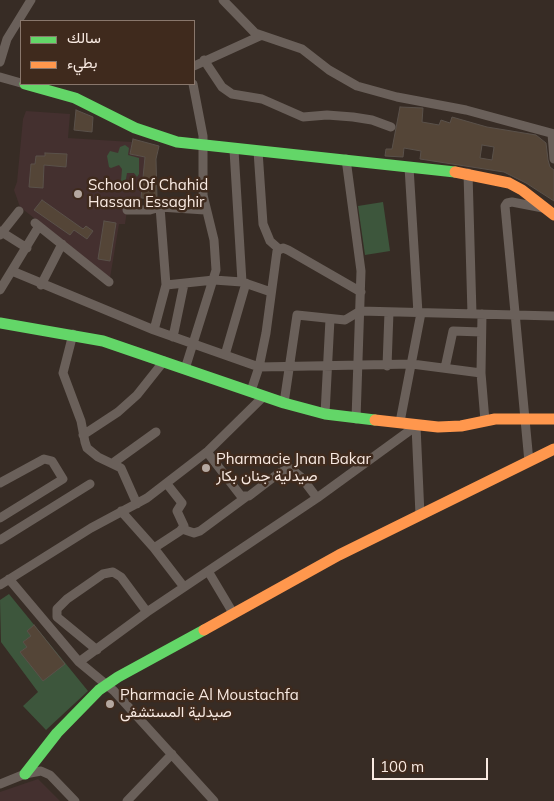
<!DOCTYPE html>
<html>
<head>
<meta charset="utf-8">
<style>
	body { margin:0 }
	#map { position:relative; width:554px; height:801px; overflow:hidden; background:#372c25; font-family:Mulish,Vazirmatn,sans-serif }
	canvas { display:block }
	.legend { position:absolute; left:20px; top:20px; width:175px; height:65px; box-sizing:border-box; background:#3f2a1d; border:1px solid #89776c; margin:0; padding:6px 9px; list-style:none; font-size:15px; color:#f9eae2 }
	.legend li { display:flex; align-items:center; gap:10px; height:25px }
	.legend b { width:25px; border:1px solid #89776c }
	.scale { position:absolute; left:372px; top:758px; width:116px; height:22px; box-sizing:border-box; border:2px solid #f9eae2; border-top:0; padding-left:6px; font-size:15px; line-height:18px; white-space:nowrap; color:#f9eae2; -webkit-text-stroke:4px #3f2a1d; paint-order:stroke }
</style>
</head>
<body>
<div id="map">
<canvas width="554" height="801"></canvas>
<ul class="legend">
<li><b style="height:6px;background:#63d668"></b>سالك</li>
<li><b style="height:6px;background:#ff974d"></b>بطيء</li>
</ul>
<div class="scale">100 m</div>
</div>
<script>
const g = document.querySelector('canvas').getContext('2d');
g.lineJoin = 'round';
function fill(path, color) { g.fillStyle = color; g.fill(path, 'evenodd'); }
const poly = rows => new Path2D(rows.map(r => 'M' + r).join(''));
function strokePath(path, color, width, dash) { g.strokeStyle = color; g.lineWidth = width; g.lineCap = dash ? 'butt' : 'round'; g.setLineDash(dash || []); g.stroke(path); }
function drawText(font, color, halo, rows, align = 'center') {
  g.font = font + ' Mulish,Vazirmatn,sans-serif'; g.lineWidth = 5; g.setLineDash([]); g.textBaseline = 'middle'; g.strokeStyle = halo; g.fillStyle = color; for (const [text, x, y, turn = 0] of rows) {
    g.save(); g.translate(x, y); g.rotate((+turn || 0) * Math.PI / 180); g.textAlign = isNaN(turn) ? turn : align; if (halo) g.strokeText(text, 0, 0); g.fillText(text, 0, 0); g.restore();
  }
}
const education = poly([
	[26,111,70,114,68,138,132,142,130,154,145,157,141,198,129,197,125,224,119,224,110,278,20,207,14,190,17,182,23,119],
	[38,779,60,801,0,801,0,792]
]);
const green = poly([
	[125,145,129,148,128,155,139,158,139,174,137,177,134,173,127,173,124,190,119,192,116,188,121,181,122,169,119,165,111,168,109,167,107,156,110,151,118,153,120,147],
	[383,202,390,251,365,255,358,206],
	[9,594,88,691,46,730,23,706,38,692,1,642,0,600]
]);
const building = poly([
	[400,107,423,108,422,122,439,125,441,120,450,123,452,117,487,127,536,135,546,143,548,160,550,167,554,170,554,201,526,183,504,172,420,159,421,151,404,148,403,157,385,156,386,149,392,149,400,107],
	[482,145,494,147,492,160,480,158,482,145],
	[76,110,93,117,92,132,74,130,76,110],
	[133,139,159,146,156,159,157,199,141,198,145,157,130,154,133,139],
	[45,153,67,154,66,167,44,165,43,188,29,187,31,164,35,164,36,156,45,156,45,153],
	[42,200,83,229,86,226,93,231,87,239,74,230,70,235,34,210,42,200],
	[104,221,116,223,110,261,98,259,104,221],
	[34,625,65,664,43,681,20,652,27,647,23,642,31,636,27,631,34,625]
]);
const street = poly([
	[223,0,255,33,302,49,329,70,357,86,397,97,466,110,554,134],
	[204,60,222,87,232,94,262,99,303,117,327,115,353,117,372,120,391,127],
	[0,62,7,39,31,0],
	[194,66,260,36],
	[0,77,21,83],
	[552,134,554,159],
	[234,150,242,282],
	[258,151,263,224,270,241,279,249],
	[346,159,361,271,356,419],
	[409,167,418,313],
	[468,173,472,314],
	[127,210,150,210,160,207,205,210],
	[35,223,109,282],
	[0,231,27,248],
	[0,235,19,211],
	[12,271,154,330,259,367,412,364,481,373],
	[41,285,62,244],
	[166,285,214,280,242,282,271,292],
	[0,290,39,226],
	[482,314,481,373,485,421],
	[154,330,166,285,160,207],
	[73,334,63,373,81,421,85,442,87,448,98,457,121,468,137,504],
	[173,337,184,284],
	[225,355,246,283],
	[387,366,389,312],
	[445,368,453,331,481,332],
	[185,369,216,270,214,240,203,195,203,136,193,84],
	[251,391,259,367,266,333,277,251,283,248,288,250,361,292],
	[284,403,297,315,345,320,360,311,554,316],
	[325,414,330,319],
	[400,422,421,313],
	[416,426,420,515],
	[83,435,118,412,137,395,164,361],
	[207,452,241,496,249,496,279,473,290,468,302,478,317,498],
	[529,462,505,206,507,203,512,202,543,208],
	[113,463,156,432],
	[0,483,44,459,52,461,63,479,0,518],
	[121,511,154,548,184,587],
	[182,529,194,533,200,531,246,497],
	[0,540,90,484],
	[154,548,180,531,184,526,177,511,182,503,167,484],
	[208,571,233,613],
	[9,579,79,662,114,691,214,801],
	[0,585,91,528,147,498,208,451,264,396],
	[97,650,57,617,57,609,67,599,103,574,113,572,121,577,147,612],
	[79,662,147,612,317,498,416,426],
	[0,784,25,774,41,771,50,775,75,801],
	[127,801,172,754]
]);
const fast = poly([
	[25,84,75,98,135,128,177,142,455,172],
	[0,323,103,341,284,403,325,414,375,420],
	[25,774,57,733,99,690,118,677,204,630]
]);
const slow = poly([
	[455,172,509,183,522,190,554,215],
	[375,420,438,427,461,426,495,419,554,419],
	[204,630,339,555,554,449]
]);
const markers = [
	[78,194,5,"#b5a8a0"],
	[206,468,5,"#b5a8a0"],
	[110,704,5,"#b5a8a0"]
];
const poiNames = [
	["School Of Chahid",88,185],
	["Hassan Essaghir",88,202],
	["Pharmacie Jnan Bakar",216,459],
	["صيدلية جنان بكار",216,476],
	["Pharmacie Al Moustachfa",120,695],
	["صيدلية المستشفى",120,712]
];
fill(education, '#44302f');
fill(green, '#3d563c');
fill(building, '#544537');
strokePath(building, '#5a514a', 1);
strokePath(street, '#6a605a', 9);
strokePath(fast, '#63d668', 11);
strokePath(slow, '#ff974d', 11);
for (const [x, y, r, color] of markers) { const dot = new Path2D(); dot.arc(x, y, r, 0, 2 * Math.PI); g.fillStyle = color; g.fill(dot); strokePath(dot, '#3f2a1d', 2); }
drawText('15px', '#f9eae2', '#3f2a1d', poiNames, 'left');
</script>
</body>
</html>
